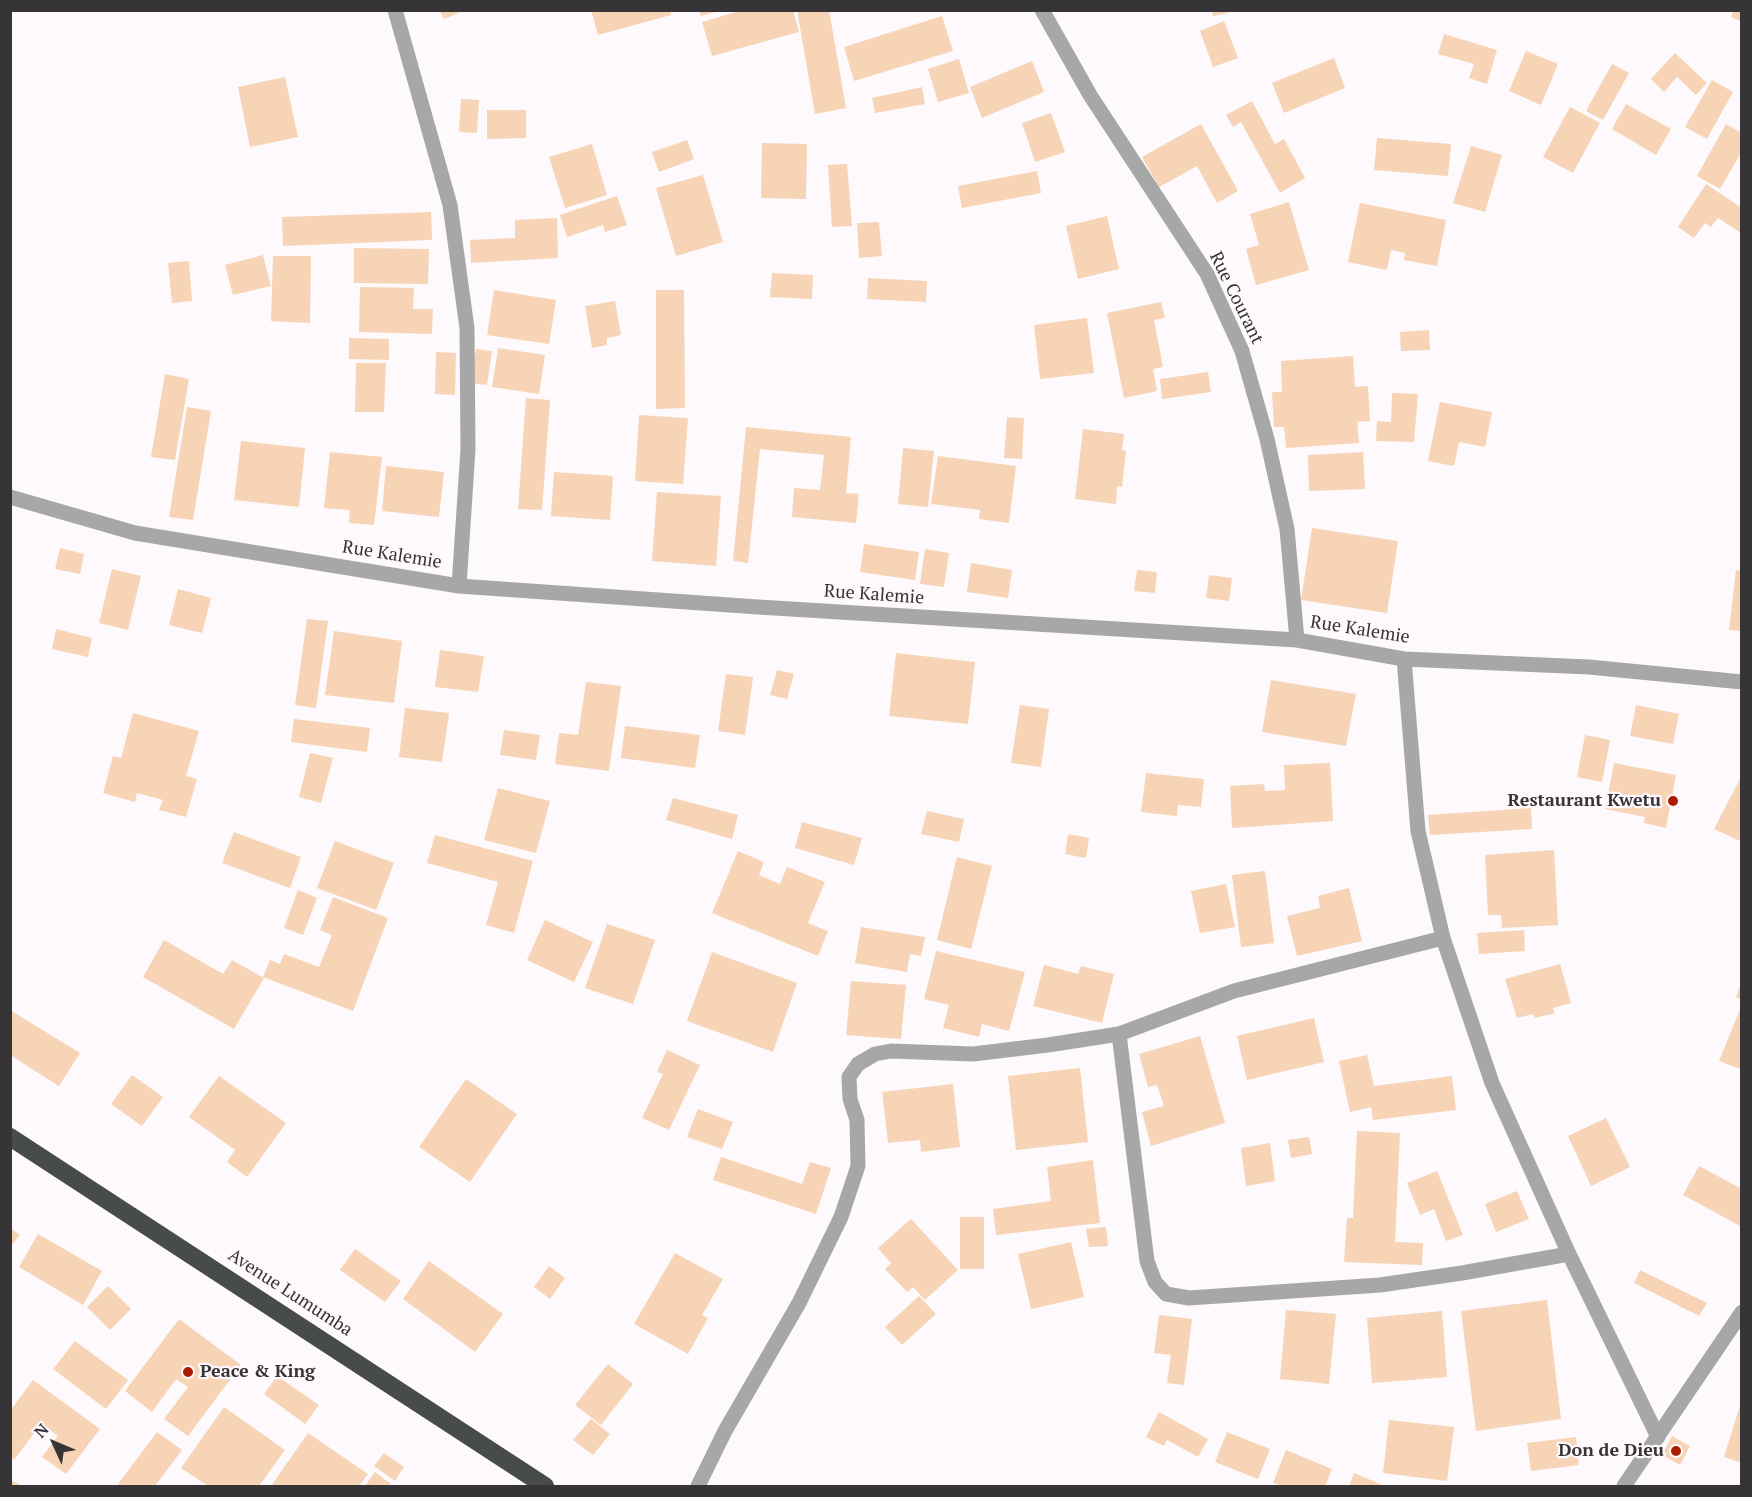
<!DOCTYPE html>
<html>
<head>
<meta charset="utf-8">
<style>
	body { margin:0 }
	#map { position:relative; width:1752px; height:1497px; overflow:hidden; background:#fdf9fd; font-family:"PT Serif",serif }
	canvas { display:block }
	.frame { position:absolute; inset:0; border:12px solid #363436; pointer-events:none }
	.north { position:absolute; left:24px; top:1413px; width:60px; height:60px; -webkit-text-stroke:4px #fdf9fd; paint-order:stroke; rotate:314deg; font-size:16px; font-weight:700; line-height:24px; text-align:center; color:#363436 }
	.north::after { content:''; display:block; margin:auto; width:21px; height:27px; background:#363436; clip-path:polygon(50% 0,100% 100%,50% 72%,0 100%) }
</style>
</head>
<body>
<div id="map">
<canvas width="1752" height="1497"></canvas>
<div class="frame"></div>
<div class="north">N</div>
</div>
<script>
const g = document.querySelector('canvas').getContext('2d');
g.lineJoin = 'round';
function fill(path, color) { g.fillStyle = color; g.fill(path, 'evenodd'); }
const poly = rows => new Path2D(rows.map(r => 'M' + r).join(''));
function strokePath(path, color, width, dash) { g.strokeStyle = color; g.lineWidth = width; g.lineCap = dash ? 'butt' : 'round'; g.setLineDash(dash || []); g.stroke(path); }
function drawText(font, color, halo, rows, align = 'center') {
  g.font = font + ' "PT Serif",serif'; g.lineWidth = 4.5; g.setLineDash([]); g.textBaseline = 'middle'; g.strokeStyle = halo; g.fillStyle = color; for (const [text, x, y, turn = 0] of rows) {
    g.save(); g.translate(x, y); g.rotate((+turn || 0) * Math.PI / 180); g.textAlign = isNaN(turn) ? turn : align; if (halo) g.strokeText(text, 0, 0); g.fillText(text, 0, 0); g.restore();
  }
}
const building = poly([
	[591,10,670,10,671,15,598,35],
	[699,10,719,10,719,11,701,16],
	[743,10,793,10,799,32,712,56,702,22],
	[797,10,829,10,846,108,815,114],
	[1212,10,1227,10,1228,13,1213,16],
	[1734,10,1742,10,1742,22,1731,17],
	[440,11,463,11,444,19],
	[942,16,953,51,854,81,844,47],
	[1224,21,1238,58,1213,67,1200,31],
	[1444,34,1497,50,1487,84,1469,78,1474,64,1438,54],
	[1526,51,1558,64,1541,105,1509,91],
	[1675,53,1707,83,1696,95,1677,77,1664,92,1651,79],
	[1334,58,1345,88,1284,113,1272,83],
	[959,59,969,93,938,102,928,69],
	[1032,61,1044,92,982,118,970,87],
	[1612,64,1629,73,1603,120,1586,111],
	[285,77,298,137,250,147,238,87],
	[1712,80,1733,92,1707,139,1685,127],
	[922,87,925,104,875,113,872,98],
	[461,99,479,100,477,133,459,132],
	[1252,101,1275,144,1284,139,1305,178,1280,193,1241,122,1233,127,1226,115],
	[1626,104,1671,129,1656,155,1612,129],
	[1570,107,1600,123,1573,173,1543,157],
	[487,110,526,110,526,138,487,139],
	[1051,113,1065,152,1035,162,1022,123],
	[1201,124,1238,191,1217,203,1197,166,1159,187,1142,157],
	[1726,124,1742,133,1742,151,1720,189,1697,176],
	[1377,138,1451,144,1448,176,1374,170],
	[687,140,694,159,659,172,652,152],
	[762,143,807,144,806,199,761,198],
	[592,144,607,195,565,208,549,157],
	[1471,146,1502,155,1485,212,1453,203],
	[847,164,852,226,832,227,828,165],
	[1037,171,1041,193,962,208,958,186],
	[703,175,723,242,676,256,656,188],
	[1706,184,1742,208,1741,233,1718,218,1711,227,1705,223,1694,238,1678,227],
	[617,196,627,225,605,232,603,225,567,237,560,215],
	[1289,202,1309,270,1256,285,1246,249,1259,245,1250,214],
	[1360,203,1446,220,1437,266,1404,260,1405,253,1391,250,1387,270,1348,262],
	[431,212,432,240,283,246,282,217],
	[1107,216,1119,269,1078,279,1066,226],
	[557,218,558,258,471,263,470,240,515,238,515,220],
	[879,222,882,256,859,258,857,223],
	[354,248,429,249,428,284,354,283],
	[263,255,271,286,233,295,225,265],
	[273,256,311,256,310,323,271,321],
	[189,261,192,301,172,303,168,263],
	[772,273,813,275,812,299,770,297],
	[868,278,927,281,926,302,867,299],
	[360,287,414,288,413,309,433,309,432,334,359,332],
	[494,290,556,300,549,344,487,335],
	[656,290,684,290,685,408,656,409],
	[615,301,621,335,607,338,607,345,592,348,585,306],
	[1161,302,1165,318,1154,320,1163,367,1153,369,1157,391,1124,398,1107,313],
	[1087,318,1094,373,1040,379,1034,325],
	[1429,330,1430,350,1401,351,1400,332],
	[349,338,389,339,389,360,349,359],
	[498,348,545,355,539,394,492,387],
	[476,349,492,351,487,385,471,383],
	[436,352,456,353,455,395,435,394],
	[1353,356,1355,387,1368,386,1370,421,1357,422,1359,443,1286,448,1284,427,1274,427,1272,392,1282,392,1281,361],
	[356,363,386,363,384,412,355,412],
	[1208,372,1211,392,1162,399,1160,379],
	[165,374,189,379,175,460,151,457],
	[1392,393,1418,394,1414,442,1376,441,1377,421,1391,422],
	[526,398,550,400,542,510,518,509],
	[1440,402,1492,412,1485,447,1459,442,1454,466,1428,461],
	[187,407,211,411,193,520,169,517],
	[639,415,688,418,683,484,635,481],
	[1007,417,1024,418,1022,459,1004,458],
	[746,427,851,437,846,493,859,494,856,523,792,517,794,488,820,490,824,455,760,449,748,563,733,561],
	[1083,429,1124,434,1122,450,1126,451,1122,487,1117,486,1116,504,1075,499],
	[241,441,305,448,299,507,234,500],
	[903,448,934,451,928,507,898,504],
	[330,452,382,457,374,525,349,523,350,510,324,508],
	[1363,452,1365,489,1309,491,1308,455],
	[938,456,1016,466,1009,523,979,519,980,510,931,504],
	[386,466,444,472,439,517,382,511],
	[554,472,613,476,610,520,551,516],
	[657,492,721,496,716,566,652,561],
	[1312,528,1398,541,1387,613,1301,600],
	[864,544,919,552,915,580,860,572],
	[60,548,84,554,80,574,55,569],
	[925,549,949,553,944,587,920,584],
	[971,563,1012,570,1008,598,967,592],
	[112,569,141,576,128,630,99,623],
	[1137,570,1157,572,1155,593,1134,591],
	[1736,570,1742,571,1742,631,1729,630],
	[1209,575,1232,578,1229,601,1206,598],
	[178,589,211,598,202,633,169,625],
	[307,619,328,621,316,708,295,705],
	[56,629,92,638,88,657,52,649],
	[334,631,402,641,394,703,325,695],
	[440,650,484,656,478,692,435,687],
	[896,653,975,662,968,724,889,716],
	[777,670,794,674,787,699,770,695],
	[726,674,753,677,745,735,718,731],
	[1271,680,1356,694,1346,746,1262,732],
	[586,682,621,686,609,771,555,764,559,733,578,735],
	[1020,705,1049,709,1041,767,1011,763],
	[1636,705,1679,714,1673,744,1630,736],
	[405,708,449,713,442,762,399,757],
	[133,713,199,731,186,776,197,779,186,817,159,810,163,800,137,793,135,802,103,793,113,756,121,758],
	[294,719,370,728,367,752,291,742],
	[625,726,700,735,695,768,621,758],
	[504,730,540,735,536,760,500,755],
	[1585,735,1610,740,1602,782,1577,777],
	[310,753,333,758,321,803,299,797],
	[1330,763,1333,821,1232,828,1230,786,1264,784,1265,791,1285,790,1284,765],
	[1614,763,1676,775,1666,828,1644,823,1645,817,1605,809],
	[1146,773,1204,779,1201,807,1178,805,1177,816,1141,812],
	[1742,775,1742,842,1714,829],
	[498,788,550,801,536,853,484,840],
	[673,798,738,815,732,839,666,820],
	[1531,808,1532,829,1430,835,1428,815],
	[927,811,964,819,959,842,921,834],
	[802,822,862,838,854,865,795,848],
	[234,832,301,857,290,888,222,863],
	[1068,834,1089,838,1086,858,1065,854],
	[435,835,533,861,514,933,486,925,498,882,427,863],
	[335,841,394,863,376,910,317,888],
	[1554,850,1558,925,1502,928,1501,915,1488,915,1485,855],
	[738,851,764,862,759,875,780,884,787,867,825,882,808,923,828,931,818,956,712,913],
	[957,857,992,866,971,949,937,940],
	[1265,871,1274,943,1241,947,1232,875],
	[1226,884,1235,927,1200,933,1191,891],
	[1349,888,1362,941,1297,956,1287,916,1320,908,1318,896],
	[298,890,317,898,303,935,284,928],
	[333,897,388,918,353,1011,263,977,270,960,280,964,284,954,319,967,332,935,320,930],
	[545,920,593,942,574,982,527,960],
	[607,924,655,940,633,1004,585,988],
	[861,927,925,937,921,956,910,954,907,972,855,963],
	[1524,930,1525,951,1479,954,1477,933],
	[164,940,223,974,232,960,264,978,234,1029,143,977],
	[936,951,1025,972,1009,1031,982,1024,979,1037,943,1028,949,1005,924,999],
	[712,952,797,983,773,1052,687,1021],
	[1560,964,1571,1003,1553,1008,1555,1013,1535,1018,1533,1014,1517,1018,1505,979],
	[1044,965,1078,974,1081,966,1114,974,1102,1023,1033,1006],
	[851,981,906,985,901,1039,846,1035],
	[1741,983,1742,983,1742,1000,1736,997],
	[1741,1007,1742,1065,1740,1069,1719,1061],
	[10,1010,80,1053,59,1086,10,1055],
	[1314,1018,1324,1062,1247,1080,1237,1036],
	[1200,1036,1225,1123,1151,1146,1142,1112,1164,1106,1157,1085,1148,1087,1139,1054],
	[667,1050,700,1065,669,1130,642,1118,663,1074,657,1072],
	[1367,1055,1374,1086,1452,1076,1456,1110,1373,1120,1371,1107,1350,1112,1339,1061],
	[1080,1068,1088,1142,1016,1150,1008,1076],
	[132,1075,163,1097,142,1126,111,1104],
	[219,1076,286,1123,247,1177,227,1162,235,1150,189,1117],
	[466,1079,517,1114,470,1182,419,1147],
	[953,1084,960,1147,921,1152,920,1140,888,1143,882,1092],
	[698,1109,733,1122,722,1149,687,1137],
	[1606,1118,1630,1167,1591,1186,1568,1136],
	[1357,1131,1400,1133,1395,1242,1423,1243,1422,1265,1344,1262,1347,1218,1353,1218],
	[1309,1137,1312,1154,1291,1158,1288,1140],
	[1270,1143,1275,1181,1246,1186,1241,1148],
	[721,1157,802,1184,810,1162,831,1168,816,1214,713,1180],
	[1093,1160,1100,1223,996,1235,993,1209,1051,1201,1047,1167],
	[1699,1166,1742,1189,1742,1227,1683,1195],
	[1437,1171,1463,1235,1446,1241,1434,1209,1420,1215,1407,1183],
	[1517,1191,1529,1219,1496,1232,1485,1204],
	[960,1217,984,1217,984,1269,960,1269],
	[911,1219,958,1270,925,1300,913,1287,907,1292,885,1269,891,1263,878,1248],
	[1106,1227,1108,1246,1089,1247,1086,1229],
	[10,1228,20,1235,10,1247],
	[38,1234,102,1271,83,1305,19,1267],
	[1071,1242,1084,1297,1031,1309,1018,1254],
	[355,1249,401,1281,385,1302,340,1270],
	[675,1253,723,1279,702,1315,708,1318,688,1354,634,1324],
	[429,1261,503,1314,475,1352,403,1299],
	[549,1266,565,1278,550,1299,534,1287],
	[1640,1270,1707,1303,1699,1316,1634,1283],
	[108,1286,131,1309,110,1330,87,1307],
	[919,1296,936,1314,902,1345,885,1327],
	[1547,1300,1561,1419,1476,1431,1461,1311],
	[1286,1310,1336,1314,1329,1384,1280,1379],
	[1442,1311,1447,1377,1372,1383,1367,1318],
	[1159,1315,1192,1319,1184,1385,1167,1383,1171,1355,1154,1353],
	[179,1319,241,1365,188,1436,164,1419,188,1387,176,1379,152,1412,125,1391],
	[75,1341,128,1380,106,1409,53,1369],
	[608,1364,633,1384,601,1425,575,1405],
	[277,1376,319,1405,305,1424,264,1394],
	[33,1380,100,1429,66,1474,42,1457,58,1436,41,1424,14,1460,10,1457,10,1411],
	[1741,1402,1742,1402,1742,1463,1724,1457],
	[224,1407,285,1450,259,1486,208,1486,181,1468],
	[1159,1412,1208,1439,1198,1457,1167,1440,1164,1446,1146,1437],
	[591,1419,610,1434,593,1455,573,1440],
	[1389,1420,1454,1427,1447,1481,1383,1473],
	[157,1432,182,1450,155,1486,121,1486,118,1484],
	[1227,1432,1270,1449,1258,1479,1215,1462],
	[308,1433,368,1474,359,1486,271,1486],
	[1672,1436,1690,1446,1680,1465,1662,1455],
	[1576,1437,1579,1465,1531,1471,1527,1443],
	[1286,1450,1332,1469,1325,1486,1283,1486,1273,1483],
	[384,1453,404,1467,395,1481,374,1466],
	[375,1472,391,1484,388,1486,365,1486],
	[1354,1473,1385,1486,1349,1486],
	[10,1480,23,1486,10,1486]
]);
const minor = poly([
	[395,10,450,205,467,328,468,449,459,586],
	[1042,10,1090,95,1207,274,1242,351,1267,439,1287,529,1297,640],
	[10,497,135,533,459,586,758,607,1297,640,1404,659,1589,667,1742,682],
	[1404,659,1418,831,1443,938,1492,1083,1569,1254,1658,1437],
	[1119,1034,1147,1261,1155,1282,1166,1294,1189,1298,1380,1285,1462,1273,1569,1254],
	[698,1486,725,1431,799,1303,841,1217,858,1166,857,1120,850,1099,849,1077,858,1064,875,1054,891,1051,973,1054,1048,1045,1119,1034,1234,991,1443,938],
	[1624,1486,1742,1312]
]);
const highway = poly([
	[10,1137,545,1486]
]);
const markers = [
	[1673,801,6,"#ac1d00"],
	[188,1372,6,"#ac1d00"],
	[1676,1451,6,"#ac1d00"]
];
const streetNames = [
	["Rue Courant",1236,298,64],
	["Rue Kalemie",392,555,9],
	["Rue Kalemie",874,595,4],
	["Rue Kalemie",1360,630,9],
	["Avenue Lumumba",290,1293,33]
];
const poiNames = [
	["Restaurant Kwetu",1661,801],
	["Peace & King",200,1372,"left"],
	["Don de Dieu",1664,1451]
];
fill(building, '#f7d4b5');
strokePath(minor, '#a5a8a6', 15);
strokePath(highway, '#484c49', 18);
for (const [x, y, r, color] of markers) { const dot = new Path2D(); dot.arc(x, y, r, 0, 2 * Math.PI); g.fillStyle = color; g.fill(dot); strokePath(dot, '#fdf9fd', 2); }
drawText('18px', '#363436', '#fdf9fd', streetNames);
drawText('bold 18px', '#363436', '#fdf9fd', poiNames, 'right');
</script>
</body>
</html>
